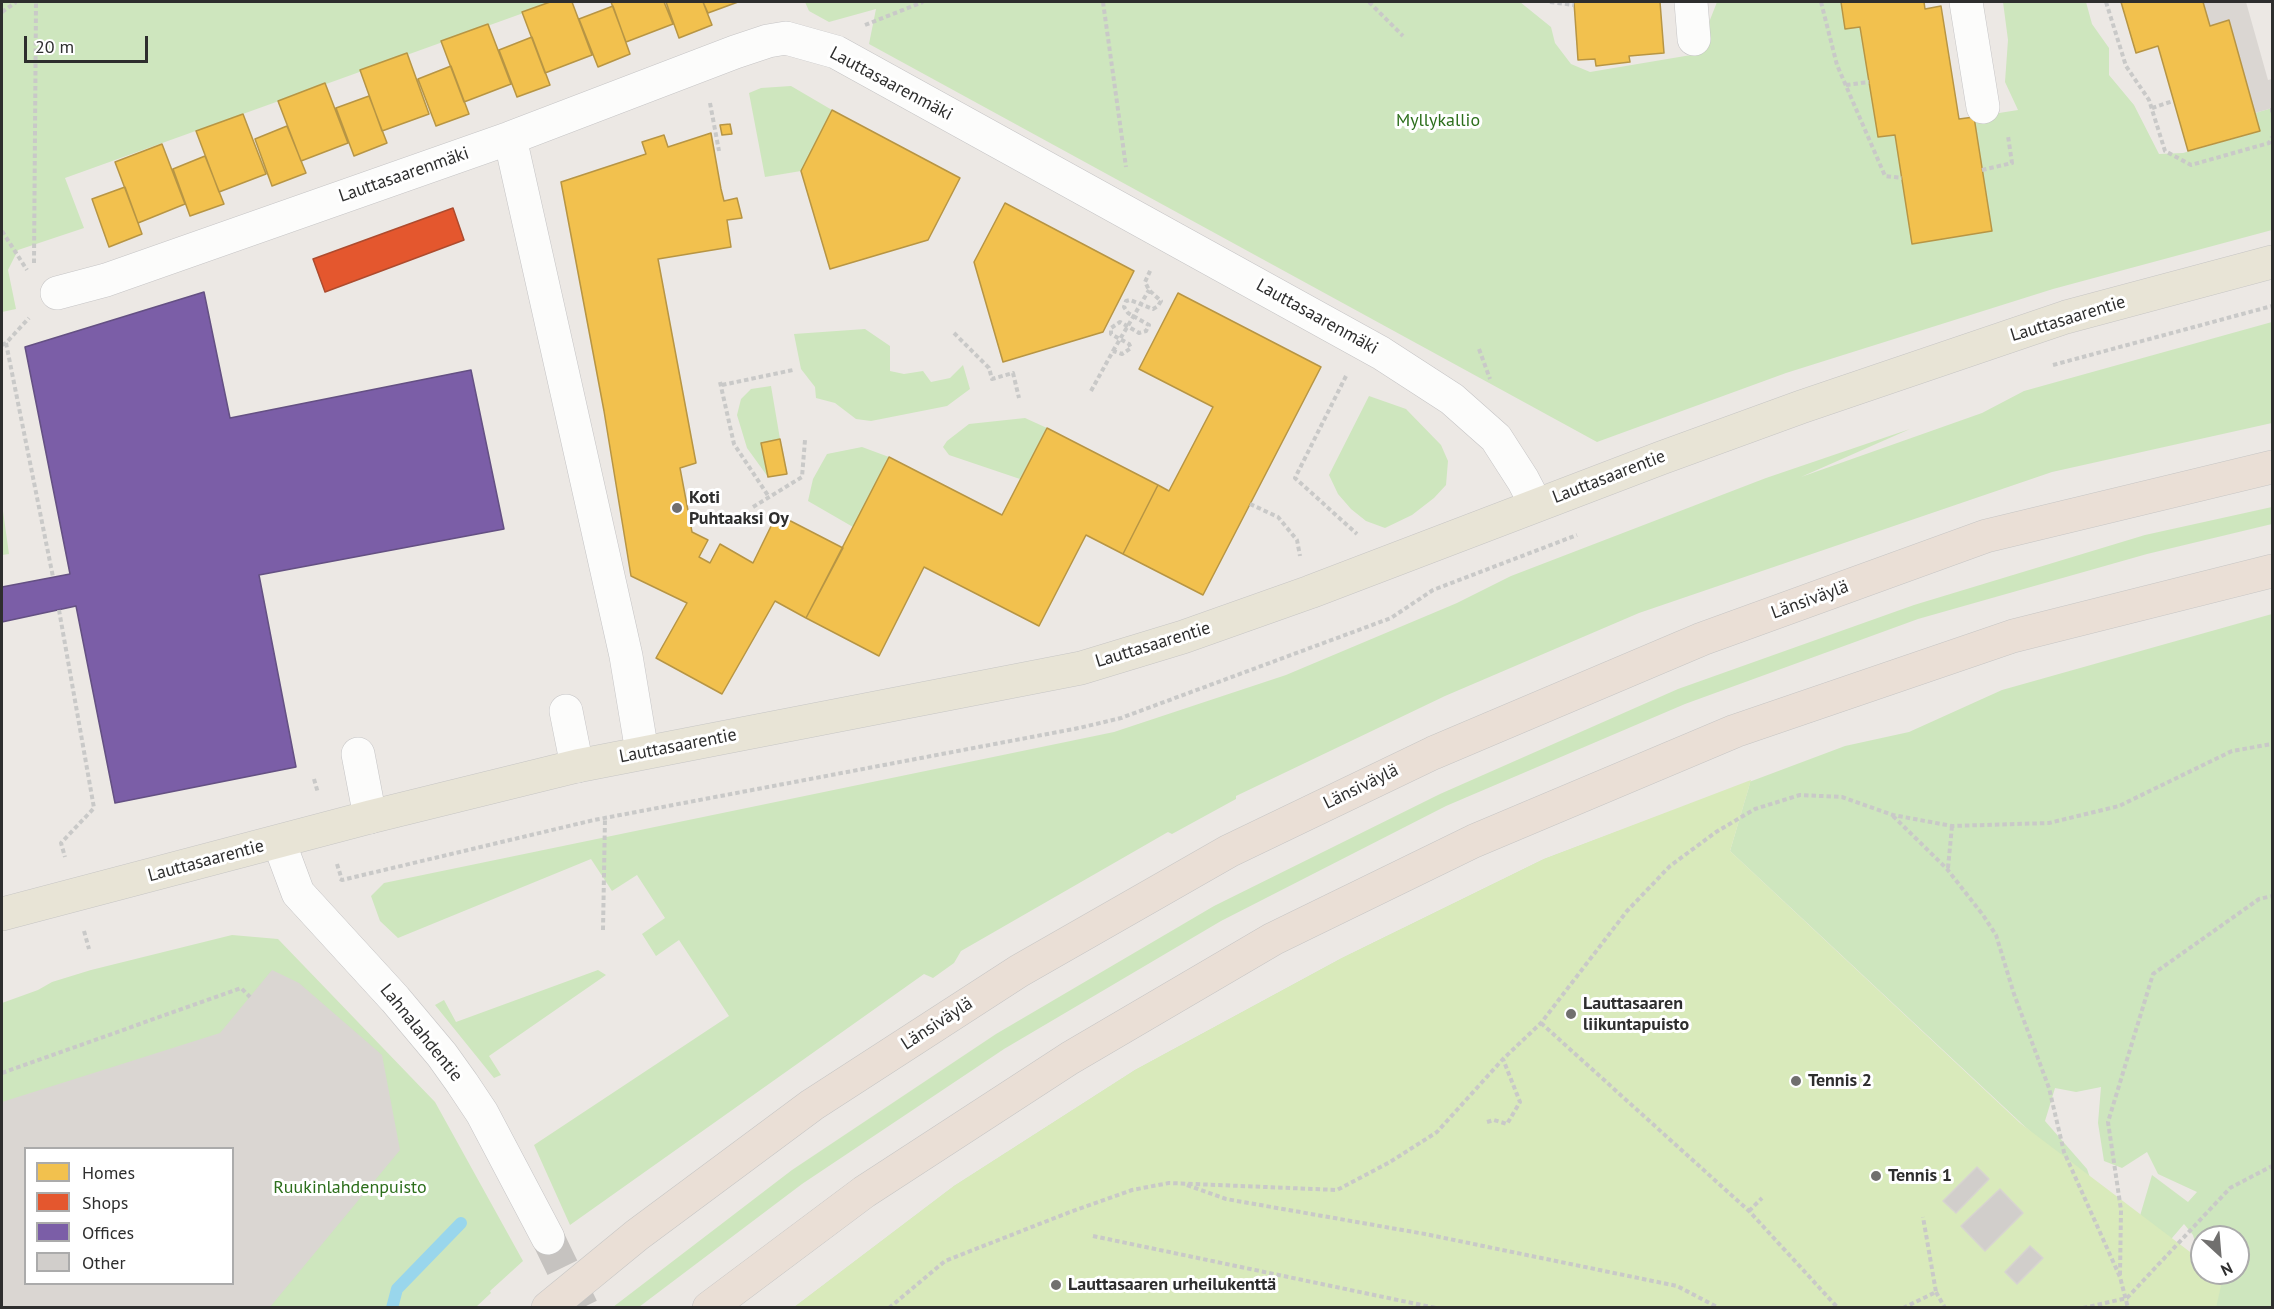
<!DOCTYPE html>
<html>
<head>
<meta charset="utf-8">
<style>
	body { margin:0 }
	#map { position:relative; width:2274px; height:1309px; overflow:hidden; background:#ece8e4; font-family:"PT Sans",sans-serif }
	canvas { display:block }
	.frame { position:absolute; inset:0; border:3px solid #2e2e2e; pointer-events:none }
	.legend { position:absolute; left:24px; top:1147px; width:210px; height:138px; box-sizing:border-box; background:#fff; border:2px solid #ababab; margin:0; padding:8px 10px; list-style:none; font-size:18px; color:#2e2e2e }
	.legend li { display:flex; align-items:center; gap:12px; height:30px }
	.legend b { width:30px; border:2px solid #ababab }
	.north { position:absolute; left:2190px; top:1225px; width:60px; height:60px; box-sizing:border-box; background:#fff; border:2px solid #ababab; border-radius:50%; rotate:154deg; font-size:16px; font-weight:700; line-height:24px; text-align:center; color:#2e2e2e }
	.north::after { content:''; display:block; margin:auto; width:21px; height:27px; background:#706f6e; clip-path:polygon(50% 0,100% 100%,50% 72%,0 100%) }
	.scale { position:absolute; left:24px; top:36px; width:124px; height:27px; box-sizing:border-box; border:3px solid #2e2e2e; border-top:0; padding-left:8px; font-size:18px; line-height:21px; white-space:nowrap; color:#2e2e2e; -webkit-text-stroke:4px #fff; paint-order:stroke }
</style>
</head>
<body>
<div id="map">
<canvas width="2274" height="1309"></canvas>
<div class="frame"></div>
<ul class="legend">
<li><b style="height:16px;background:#f2c14e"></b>Homes</li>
<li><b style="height:16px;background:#e4572e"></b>Shops</li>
<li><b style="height:16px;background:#7b5ea7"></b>Offices</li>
<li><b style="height:16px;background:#d1cecb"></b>Other</li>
</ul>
<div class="north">N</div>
<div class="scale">20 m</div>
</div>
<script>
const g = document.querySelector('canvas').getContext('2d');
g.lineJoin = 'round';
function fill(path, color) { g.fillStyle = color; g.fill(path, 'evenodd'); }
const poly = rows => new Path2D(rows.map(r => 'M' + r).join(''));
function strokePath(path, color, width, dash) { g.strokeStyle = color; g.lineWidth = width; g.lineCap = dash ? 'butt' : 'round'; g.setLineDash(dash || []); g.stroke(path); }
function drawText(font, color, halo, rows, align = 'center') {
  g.font = font + ' "PT Sans",sans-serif'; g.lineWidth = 6; g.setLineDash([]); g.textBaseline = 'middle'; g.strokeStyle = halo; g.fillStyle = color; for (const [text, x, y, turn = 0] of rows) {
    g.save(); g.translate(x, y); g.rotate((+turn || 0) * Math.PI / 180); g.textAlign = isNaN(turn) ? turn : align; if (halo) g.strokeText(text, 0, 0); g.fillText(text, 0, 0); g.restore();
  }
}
const green = poly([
	[2,2,554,2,65,178,84,228,18,250,8,270,16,309,2,312],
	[805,2,1520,2,1551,27,1555,43,1571,64,1590,72,1703,53,1706,30,1717,2,1841,2,1845,29,1860,27,1878,137,1895,135,1912,244,1992,231,1974,117,2018,110,2005,82,2008,40,2003,2,2086,2,2092,24,2109,48,2109,75,2134,105,2159,154,2183,153,2240,137,2258,122,2255,113,2272,108,2272,230,2053,289,1786,373,1597,442,869,44,876,9,829,22,809,11],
	[791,86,832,110,801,171,765,177,749,93,761,88],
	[2272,322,2272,423,2052,472,1639,613,1445,696,1236,796,1236,799,1172,834,1168,832,961,951,954,963,933,978,924,974,570,1225,534,1145,729,1016,679,940,656,956,642,934,665,918,637,875,612,891,591,859,398,938,380,921,371,896,384,883,1114,732,1286,675,1457,603,1511,576,1766,478,1910,429,1801,477,1982,413,2024,391],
	[865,329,890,346,890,371,904,374,923,371,931,382,950,378,963,365,970,389,947,406,871,421,856,419,835,403,816,398,815,387,801,369,794,334],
	[771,386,780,439,761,443,768,477,747,448,737,415,741,399,751,389],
	[1369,396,1406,409,1441,445,1448,461,1446,485,1434,498,1412,515,1385,528,1366,521,1351,509,1338,494,1329,475],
	[1025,418,1047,428,1020,479,949,455,943,447,947,441,969,424],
	[862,447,889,457,853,527,808,501,813,479,827,454],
	[2,504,9,554,2,555],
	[2272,507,2272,524,2147,554,1918,619,1685,704,1446,806,1221,921,1004,1049,802,1184,639,1307,613,1307,792,1170,996,1034,1214,906,1440,794,1678,689,1914,605,2145,535],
	[2272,614,2272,1307,2160,1307,2166,1279,2198,1252,2193,1235,2184,1224,2160,1252,2132,1243,2152,1175,2188,1202,2197,1192,2158,1174,2147,1152,2122,1168,2104,1161,2098,1123,2101,1087,2076,1092,2055,1088,2045,1121,2087,1169,2095,1192,1730,851,1750,783,793,1308,954,1186,1135,1070,1342,958,1544,859,1845,746,1909,732,2002,690],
	[2202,1237,2238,1237,2238,1273,2202,1273],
	[232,935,278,939,435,1102,523,1261,490,1291,491,1293,476,1307,2,1307,2,1003,38,990,52,982,91,970],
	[26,1148,232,1148,232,1284,26,1284],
	[598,970,606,975,489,1056,501,1075,494,1078,435,1005,444,1000,456,1022]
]);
const pitch = poly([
	[1751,780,1730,851,2020,1123,2202,1261,2202,1273,2218,1273,2223,1277,2216,1308,793,1308,954,1186,1135,1070,1342,958,1544,859]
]);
const plaza = poly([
	[2203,2,2246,2,2268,80,2272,79,2272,108,2255,113,2229,21,2210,26],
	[272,970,299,983,382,1055,400,1150,270,1307,2,1307,2,1102,220,1033],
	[26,1148,232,1148,232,1284,26,1284]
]);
const homes = poly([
	[550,2,572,2,592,55,545,73,522,12,550,2],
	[611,2,664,2,673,24,626,42,611,2],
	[666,2,703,2,712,25,679,38,666,2],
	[703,2,738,2,708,13,703,2],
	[1574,2,1660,2,1664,53,1629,56,1630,62,1596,66,1595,59,1578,60,1574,2],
	[1841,2,1924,2,1925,9,1941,6,1959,119,1974,117,1992,231,1912,244,1895,135,1878,137,1860,27,1845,29,1841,2],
	[2121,2,2203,2,2210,26,2229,20,2260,131,2188,151,2158,46,2136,53,2121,2],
	[613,6,630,54,598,67,579,19,613,6],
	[488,24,511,84,464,102,441,41,488,24],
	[532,37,550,85,517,97,499,50,532,37],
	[407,53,429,114,382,131,360,70,407,53],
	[451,66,469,114,436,126,418,79,451,66],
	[325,83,348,143,301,161,278,101,325,83],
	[369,96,387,143,354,156,336,108,369,96],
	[832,110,960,178,928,240,830,269,801,171,832,110],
	[243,114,266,174,219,192,196,131,243,114],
	[730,124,732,134,722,135,720,125,730,124],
	[287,126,306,173,272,186,255,139,287,126],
	[711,133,721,189,724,201,737,198,742,218,727,220,731,247,658,259,696,463,680,468,692,532,708,540,699,557,710,563,720,544,753,563,777,514,843,548,806,618,775,601,722,694,656,658,687,603,631,576,604,411,561,182,646,154,642,142,664,135,668,147,711,133],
	[162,144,185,204,138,223,115,162,162,144],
	[205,156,224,204,190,216,173,169,205,156],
	[125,187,142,234,109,247,92,199,125,187],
	[1005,203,1134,271,1103,332,1003,362,974,262,1005,203],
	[1178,293,1321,367,1203,595,1123,554,1158,485,1169,491,1213,407,1139,369,1178,293],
	[1047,428,1158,485,1123,554,1086,535,1039,626,924,567,879,656,806,618,889,457,1002,515,1047,428],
	[780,439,787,474,768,477,761,443,780,439]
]);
const shops = poly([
	[453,208,464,240,325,292,313,259,453,208]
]);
const offices = poly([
	[204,292,230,418,471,370,504,529,259,575,296,767,115,803,76,606,2,622,2,587,70,574,25,347,204,292]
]);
const stream = poly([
	[392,1308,397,1289,461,1223]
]);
const building = poly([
	[1977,1167,1989,1179,1956,1213,1943,1201,1977,1167],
	[2000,1189,2023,1213,1985,1251,1961,1226,2000,1189],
	[2030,1246,2043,1258,2017,1284,2005,1272,2030,1246]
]);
const minorTunnel = poly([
	[548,1238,582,1308]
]);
const path = poly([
	[1103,2,1126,167],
	[1369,2,1403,36],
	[1550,2,1574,5],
	[1821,2,1837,65,1885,176,1902,178],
	[2106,2,2126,66,2149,100,2165,151,2191,165,2269,143,2272,137],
	[2,12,16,2],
	[865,25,923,2],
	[1846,85,1869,82],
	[710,103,719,151],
	[2152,108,2173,101],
	[2272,108,2272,113],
	[1982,170,2012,163,2008,136],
	[2,231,27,270],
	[34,263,36,2],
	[954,333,989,368,992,379,1013,373,1019,398],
	[6,343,53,577],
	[2,345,6,343,29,318],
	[1479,349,1490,379],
	[1113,351,1149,290],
	[2053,365,2272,306],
	[1346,376,1295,478,1357,534],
	[720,382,734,444,769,497],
	[722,385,793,370],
	[1091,391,1113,351,1122,354,1131,348,1129,344,1111,334,1111,328,1120,322,1139,333,1146,331,1149,325,1128,313,1124,307,1126,301,1130,300,1153,309,1158,306,1161,301,1149,290,1145,282,1151,269],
	[1250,504,1278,517,1297,540,1300,556],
	[753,507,802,477,805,440],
	[59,610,94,808,61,843,65,857],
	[314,779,318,793],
	[1893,816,1947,869,1983,915,1996,935,2014,994,2049,1088,2064,1152,2120,1277,2128,1308],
	[337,864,342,880],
	[1948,868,1952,826],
	[340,879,342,880,594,820,1079,728,1121,718,1391,618,1433,590,1577,535],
	[603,930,605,818],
	[84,931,89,949],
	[1541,1023,1749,1211,1838,1308],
	[2,1073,241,988,250,997],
	[1487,1122,1494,1120,1507,1124,1520,1102,1503,1059],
	[1187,1185,1226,1199,1425,1234,1677,1286,1719,1308],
	[1749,1211,1762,1198],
	[1093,1236,1436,1308],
	[2120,1275,2121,1210,2108,1122,2153,974,2259,899,2272,896],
	[1936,1292,1945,1308],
	[889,1308,945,1261,1070,1212,1132,1190,1169,1183,1337,1190,1390,1162,1437,1132,1503,1059,1541,1023,1627,911,1670,866,1716,832,1755,809,1800,795,1842,797,1893,815,1952,826,2049,823,2119,806,2232,751,2272,744],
	[1903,1308,1936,1292,1923,1217],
	[2083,1308,2127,1298,2230,1188,2272,1166]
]);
const minor = poly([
	[1691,2,1694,39],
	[1966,2,1983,107],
	[510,138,626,656,642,752],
	[57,293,106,280,510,138,735,52,768,41,786,38,836,52,1381,353,1452,399,1496,438,1523,480,1536,505],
	[566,711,577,766],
	[358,754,370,817],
	[279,842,298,893,395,999,442,1055,462,1083,482,1113,548,1238]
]);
const major = poly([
	[2,914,370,817,577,766,1081,668,1183,637,1310,592,1661,458,1801,407,2066,317,2272,262]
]);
const highway = poly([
	[548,1308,637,1235,812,1105,1019,971,1229,851,1433,753,1702,639,1986,536,2272,467],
	[709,1308,864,1192,1070,1058,1273,939,1474,841,1735,731,2013,636,2272,571]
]);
const markers = [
	[677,508,6,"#706f6e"],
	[1571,1014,6,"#706f6e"],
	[1796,1081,6,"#706f6e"],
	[1876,1176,6,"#706f6e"],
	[1056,1285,6,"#706f6e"]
];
const streetNames = [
	["Lauttasaarenmäki",891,84,28],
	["Lauttasaarenmäki",404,175,-19],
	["Lauttasaarenmäki",1317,317,29],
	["Lauttasaarentie",2068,319,-17],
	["Lauttasaarentie",1609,477,-21],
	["Länsiväylä",1810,600,-20],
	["Lauttasaarentie",1153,645,-17],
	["Lauttasaarentie",678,746,-11],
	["Länsiväylä",1361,787,-26],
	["Lauttasaarentie",206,861,-15],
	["Länsiväylä",937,1024,-33],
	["Lahnalahdentie",421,1033,51]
];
const parkNames = [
	["Myllykallio",1438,121],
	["Ruukinlahdenpuisto",350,1188]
];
const poiNames = [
	["Koti",689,498],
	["Puhtaaksi Oy",689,519],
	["Lauttasaaren",1583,1004],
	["liikuntapuisto",1583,1025],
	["Tennis 2",1808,1081],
	["Tennis 1",1888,1176],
	["Lauttasaaren urheilukenttä",1068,1285]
];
fill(green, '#cee6be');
fill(pitch, '#d9eabb');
fill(plaza, '#dad6d2');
fill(homes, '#f2c14e');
strokePath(homes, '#b79544', 1.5);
fill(shops, '#e4572e');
strokePath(shops, '#ad4b2e', 1.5);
fill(offices, '#7b5ea7');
strokePath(offices, '#645083', 1.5);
strokePath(stream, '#99d6ec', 12);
fill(building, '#d1cecb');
strokePath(building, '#d7d4d0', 1.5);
strokePath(minorTunnel, '#c6c3c0', 33, [33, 16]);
strokePath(minor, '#c5c4c5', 34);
strokePath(major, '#c6c5c4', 34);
strokePath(highway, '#c6c5c4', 34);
strokePath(path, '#c9c9c8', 4, [4.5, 3]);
strokePath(minor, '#fcfcfb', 33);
strokePath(major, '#e8e4d6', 33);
strokePath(highway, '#eadfd6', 33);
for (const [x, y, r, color] of markers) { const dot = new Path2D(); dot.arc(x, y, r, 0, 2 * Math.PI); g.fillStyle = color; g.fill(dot); strokePath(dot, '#fff', 2); }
drawText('18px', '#2e2e2e', '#fff', streetNames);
drawText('18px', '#2c6e1b', '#fff', parkNames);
drawText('bold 18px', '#2e2e2e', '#fff', poiNames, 'left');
</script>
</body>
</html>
